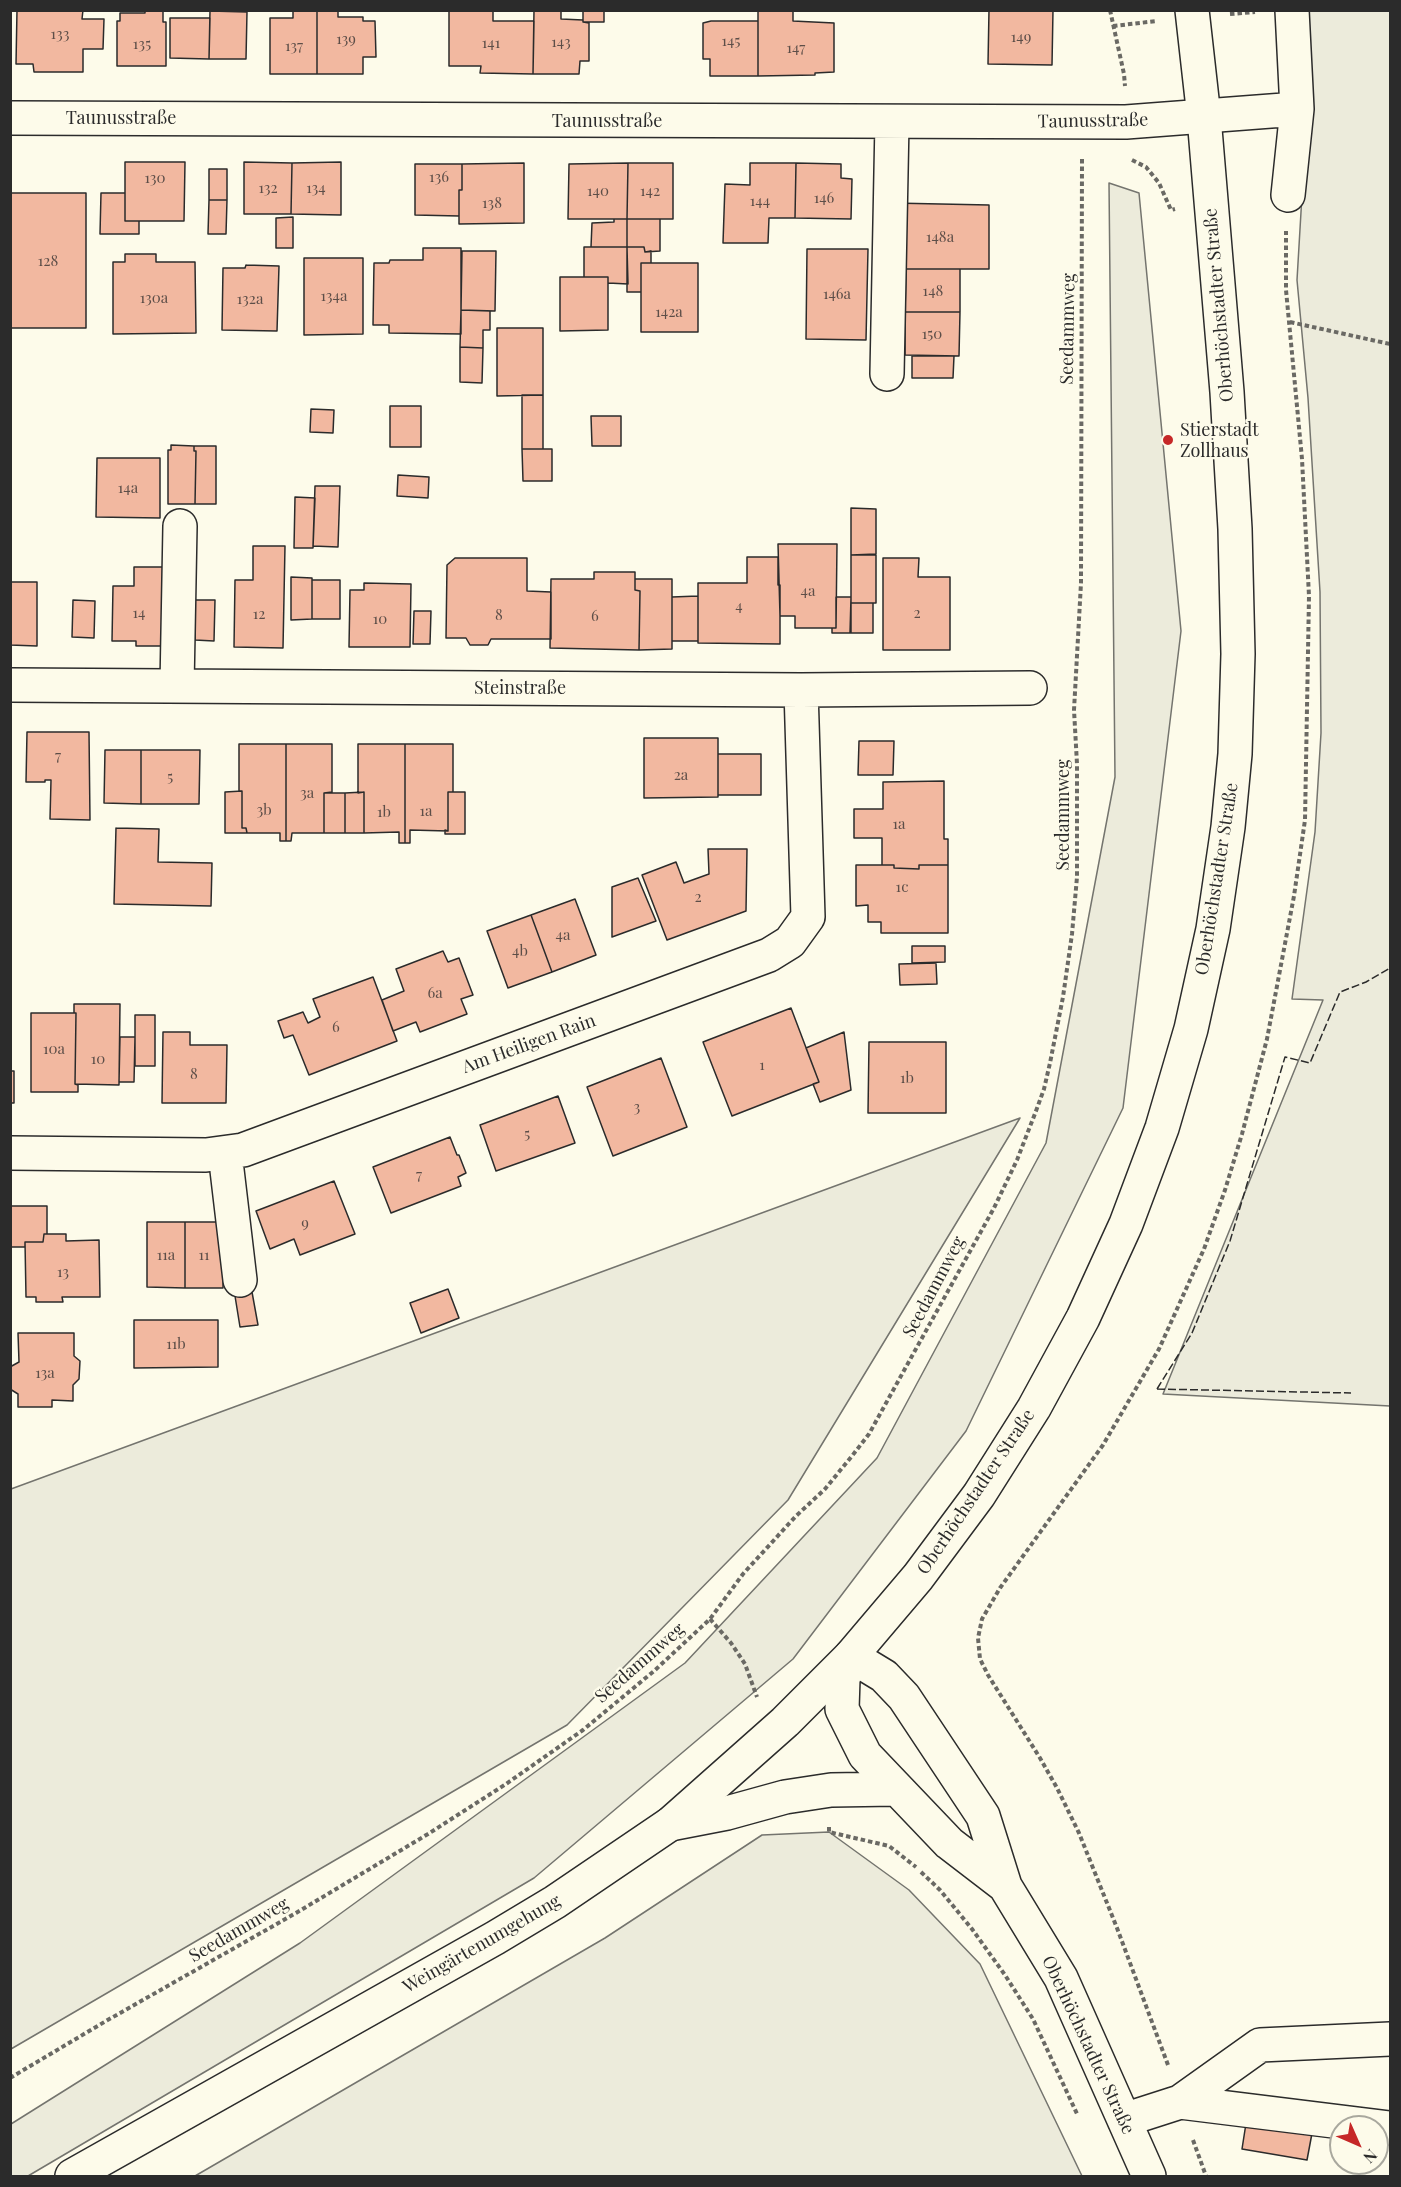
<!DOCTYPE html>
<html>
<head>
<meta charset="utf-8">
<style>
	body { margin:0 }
	#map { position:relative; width:1401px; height:2187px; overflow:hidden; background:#fdfbea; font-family:"Playfair Display",serif }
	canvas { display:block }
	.frame { position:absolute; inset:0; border:12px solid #2b2b2b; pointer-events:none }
	.north { position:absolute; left:1329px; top:2115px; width:60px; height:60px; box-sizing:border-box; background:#fdfbea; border:2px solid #a9a89e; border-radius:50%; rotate:135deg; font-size:16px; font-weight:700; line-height:24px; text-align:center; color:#2b2b2b }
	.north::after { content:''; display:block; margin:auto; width:21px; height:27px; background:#c62828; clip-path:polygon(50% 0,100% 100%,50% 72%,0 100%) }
</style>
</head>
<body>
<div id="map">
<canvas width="1401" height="2187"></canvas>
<div class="frame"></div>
<div class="north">N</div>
</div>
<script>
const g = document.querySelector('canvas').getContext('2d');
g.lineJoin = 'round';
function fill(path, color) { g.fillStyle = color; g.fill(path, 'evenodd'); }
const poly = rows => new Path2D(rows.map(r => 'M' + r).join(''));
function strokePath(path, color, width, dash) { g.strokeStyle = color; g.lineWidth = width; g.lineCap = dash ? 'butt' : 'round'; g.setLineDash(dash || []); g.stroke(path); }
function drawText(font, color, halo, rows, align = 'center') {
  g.font = font + ' "Playfair Display",serif'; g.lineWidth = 4.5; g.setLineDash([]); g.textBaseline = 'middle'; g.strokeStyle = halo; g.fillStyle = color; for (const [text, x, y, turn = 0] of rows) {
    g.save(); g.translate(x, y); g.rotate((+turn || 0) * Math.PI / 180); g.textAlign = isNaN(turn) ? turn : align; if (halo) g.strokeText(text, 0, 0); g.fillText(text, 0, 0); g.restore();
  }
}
const green = poly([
	[1305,11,1390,11,1390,1406,1163,1394,1323,1000,1292,999,1315,832,1321,733,1320,592,1308,398,1297,280,1309,76,1305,11],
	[1109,183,1139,193,1181,631,1123,1108,966,1431,793,1659,534,1878,28,2176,11,2176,11,2124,300,1943,685,1663,877,1458,1046,1143,1115,777,1109,183],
	[1020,1118,788,1500,567,1725,11,2049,11,1489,1020,1118],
	[829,1832,909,1890,980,1964,1082,2176,195,2176,605,1938,762,1835,829,1832]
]);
const building = poly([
	[17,10,83,10,82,19,104,19,103,49,83,49,83,72,34,72,33,64,16,64,17,10],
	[145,10,163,10,163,22,166,22,166,66,117,66,117,21,120,21,120,13,145,13,145,10],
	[293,10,317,10,317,74,270,74,270,18,293,18,293,10],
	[317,10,338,10,338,17,363,17,363,21,375,21,376,57,363,57,363,74,317,74,317,10],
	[449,10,493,10,493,21,534,21,533,74,480,73,481,66,449,66,449,10],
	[534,10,561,10,561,19,583,20,583,22,589,23,589,61,580,61,579,74,533,74,534,10],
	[583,10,604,10,604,22,583,22,583,10],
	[758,10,793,10,793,21,834,23,834,72,815,73,815,75,758,76,758,10],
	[989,10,1053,10,1052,65,988,64,989,10],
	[210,11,247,12,246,59,209,59,210,11],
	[170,18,210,18,209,59,170,58,170,18],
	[711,21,758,21,758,76,710,76,710,59,703,59,703,23,711,21],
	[125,162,185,162,184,221,125,221,125,162],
	[244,162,292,163,291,214,244,214,244,162],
	[341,162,341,215,291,214,292,163,341,162],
	[524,163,524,223,459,224,459,190,462,190,462,164,524,163],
	[628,163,673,163,673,219,627,219,628,163],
	[628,163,627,219,568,219,569,164,628,163],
	[750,163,796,163,795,218,769,218,768,243,723,243,725,184,750,185,750,163],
	[796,163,841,164,841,178,852,179,851,219,795,218,796,163],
	[415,164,462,164,462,190,459,190,459,216,415,215,415,164],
	[209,169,227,169,227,200,209,200,209,169],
	[10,193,86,193,86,328,10,328,10,193],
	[101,193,125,193,125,221,139,221,139,234,100,234,101,193],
	[209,200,227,200,226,234,208,234,209,200],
	[892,203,989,205,989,269,891,269,892,203],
	[293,217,293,248,276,248,276,218,293,217],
	[614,219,627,219,627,247,591,247,592,223,614,222,614,219],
	[627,219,660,219,660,251,645,252,644,247,627,247,627,219],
	[584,247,627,247,628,284,608,283,608,277,584,277,584,247],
	[627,247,644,247,645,252,651,251,651,263,641,263,641,292,627,292,627,247],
	[423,248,461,248,461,334,389,333,389,325,373,325,374,263,389,263,390,260,423,260,423,248],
	[807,249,868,249,866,340,806,339,807,249],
	[462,251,496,251,495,311,461,310,462,251],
	[125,254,156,254,156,262,195,262,196,333,113,334,113,262,125,262,125,254],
	[304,258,363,258,363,334,304,335,304,258],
	[641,263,698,263,698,332,641,332,641,263],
	[246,265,279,266,277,331,222,330,223,268,245,268,246,265],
	[906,269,960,269,960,312,905,312,906,269],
	[560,277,608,277,608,330,560,331,560,277],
	[461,310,490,311,490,330,483,330,483,348,460,347,461,310],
	[905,312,960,312,959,356,905,355,905,312],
	[497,328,543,328,543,395,497,396,497,328],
	[460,347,483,348,482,383,460,382,460,347],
	[912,356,954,356,953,378,912,378,912,356],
	[522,395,543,395,543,449,522,449,522,395],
	[390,406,421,406,421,447,390,447,390,406],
	[311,409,334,410,333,433,310,432,311,409],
	[591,416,621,416,621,446,592,446,591,416],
	[171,445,194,446,194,451,196,451,195,504,168,504,168,450,171,450,171,445],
	[194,446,216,446,216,504,195,504,196,451,194,451,194,446],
	[522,449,552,449,552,481,523,481,522,449],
	[97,458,160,458,160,518,96,517,97,458],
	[398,475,429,477,428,498,397,496,398,475],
	[315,486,340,486,338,547,313,546,315,486],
	[295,497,315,498,313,548,294,548,295,497],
	[851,508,876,509,876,554,851,555,851,508],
	[778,544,837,544,836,628,795,628,795,616,780,616,778,544],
	[253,546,285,546,283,648,234,647,235,580,253,580,253,546],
	[851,555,876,555,876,603,851,603,851,555],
	[747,557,778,557,778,585,780,585,780,644,698,643,698,583,747,583,747,557],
	[455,558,527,558,527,591,551,592,551,639,491,639,488,645,470,645,466,638,446,638,447,565,455,558],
	[883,558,919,558,918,577,950,577,950,650,883,650,883,558],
	[134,567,165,567,165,646,136,646,136,641,112,641,113,586,134,586,134,567],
	[594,572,635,572,635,590,640,591,639,650,550,648,551,579,594,579,594,572],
	[291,577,312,578,312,619,291,620,291,577],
	[635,579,672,579,672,649,639,650,640,591,635,590,635,579],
	[312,580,340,580,340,619,312,619,312,580],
	[10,582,37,582,37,646,10,645,10,582],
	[364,583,411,584,410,647,349,647,350,590,364,590,364,583],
	[698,596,698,641,672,641,672,597,698,596],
	[836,597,851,597,850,633,832,633,832,628,836,628,836,597],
	[73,600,95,601,94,638,72,637,73,600],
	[195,600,215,600,214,641,195,640,195,600],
	[851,603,873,603,873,633,851,633,851,603],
	[414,611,431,611,430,644,413,644,414,611],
	[27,732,89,732,90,820,50,819,51,780,45,780,45,782,26,782,27,732],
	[644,738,718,738,718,797,644,798,644,738],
	[859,741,894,741,893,775,858,775,859,741],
	[239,744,286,744,286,841,280,841,280,833,247,833,246,828,242,828,242,791,239,791,239,744],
	[286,744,332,744,332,792,324,793,324,833,292,833,291,841,286,841,286,744],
	[358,744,405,744,405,843,399,843,399,832,364,833,364,792,358,793,358,744],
	[405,744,453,744,453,792,448,792,448,831,410,830,410,843,405,843,405,744],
	[105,750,141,750,141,804,104,803,105,750],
	[141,750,200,750,199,804,141,804,141,750],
	[718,754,761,754,761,795,718,795,718,754],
	[944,781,944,839,948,839,948,865,919,865,919,869,894,868,894,865,882,865,882,838,854,838,854,809,883,809,883,782,944,781],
	[242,791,242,828,246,828,247,833,225,833,225,792,242,791],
	[364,792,364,833,345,833,345,793,364,792],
	[448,792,465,792,465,834,445,834,445,830,448,831,448,792],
	[324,793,345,793,345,833,324,833,324,793],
	[116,828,159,829,158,862,212,863,211,906,114,904,116,828],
	[708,849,747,849,746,911,667,940,642,875,676,862,684,883,709,874,708,849],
	[856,865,894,865,894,868,919,869,919,865,948,865,948,933,881,933,881,922,868,922,868,905,856,906,856,865],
	[638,878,656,921,612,937,612,887,638,878],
	[575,899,596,955,552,972,531,915,575,899],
	[531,915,552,972,508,988,487,931,531,915],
	[912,946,945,946,945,962,912,963,912,946],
	[443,951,448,962,459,958,473,995,461,999,467,1014,420,1032,416,1022,393,1031,382,1000,404,991,396,969,443,951],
	[936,963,937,984,900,985,899,964,936,963],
	[373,977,397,1041,309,1075,293,1035,284,1038,278,1021,303,1012,308,1023,320,1017,313,999,373,977],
	[74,1004,120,1004,119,1085,75,1084,76,1013,74,1013,74,1004],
	[791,1008,819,1082,732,1116,703,1042,791,1008],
	[31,1013,76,1013,75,1084,78,1085,78,1092,31,1092,31,1013],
	[135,1015,155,1015,155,1066,135,1066,135,1015],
	[163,1032,190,1032,190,1045,227,1045,226,1103,162,1103,163,1032],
	[844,1032,851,1090,820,1102,813,1084,819,1082,806,1048,844,1032],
	[120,1037,135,1037,134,1082,119,1082,120,1037],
	[869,1042,946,1042,946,1113,868,1113,869,1042],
	[661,1058,687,1127,613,1156,587,1087,661,1058],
	[10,1071,14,1071,14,1103,10,1103,10,1071],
	[558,1096,575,1143,496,1171,480,1125,558,1096],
	[450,1137,457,1155,459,1155,466,1173,458,1177,461,1186,391,1213,373,1167,450,1137],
	[334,1181,355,1234,300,1255,294,1239,270,1249,256,1211,334,1181],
	[10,1206,47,1206,47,1234,44,1234,43,1242,25,1242,25,1247,10,1247,10,1206],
	[147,1222,185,1222,185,1288,147,1287,147,1222],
	[185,1222,224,1222,223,1288,185,1288,185,1222],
	[44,1234,66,1234,66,1241,99,1240,100,1297,62,1297,63,1302,36,1302,36,1297,26,1297,25,1242,43,1242,44,1234],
	[448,1289,459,1318,421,1333,410,1303,448,1289],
	[252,1292,258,1325,240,1327,235,1296,252,1292],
	[134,1320,218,1320,218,1367,134,1368,134,1320],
	[18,1333,74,1333,74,1356,80,1361,79,1379,73,1385,73,1401,52,1400,52,1407,18,1407,18,1394,10,1389,10,1367,19,1362,18,1333],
	[1247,2117,1313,2128,1307,2160,1242,2149,1247,2117]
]);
const path = poly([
	[1110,10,1124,74,1125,86],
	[1230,14,1255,12],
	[1113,26,1157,21],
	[1132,160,1146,167,1159,183,1171,210,1175,209],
	[1290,322,1390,344],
	[710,1619,731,1643,745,1664,757,1697],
	[829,1827,829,1832,889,1846,916,1867],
	[921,1872,940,1890,972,1929,1005,1975,1033,2019,1078,2116],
	[1168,2065,1117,1928,1079,1833,1057,1788,1040,1758,988,1675,980,1659,978,1638,982,1619,1000,1588,1103,1445,1159,1349,1204,1249,1225,1190,1242,1134,1267,1039,1294,896,1305,820,1309,596,1302,459,1286,290,1286,231],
	[10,2078,106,2021,296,1913,428,1834,506,1784,583,1730,654,1671,710,1619,743,1574,796,1516,825,1489,852,1456,869,1434,912,1356,994,1208,1017,1160,1036,1111,1044,1089,1050,1063,1063,997,1072,934,1077,877,1077,764,1074,710,1081,583,1082,157],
	[1193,2140,1206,2176]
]);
const minor = poly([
	[10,118,1126,122,1297,109],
	[1288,195,1297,109,1292,10],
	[887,374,892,122],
	[10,685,801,690,1030,688],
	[177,686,180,526],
	[10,1153,206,1155,243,1150,769,955,790,942,808,917,801,690],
	[225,1153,240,1280],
	[670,1824,727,1813,785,1797,831,1790,895,1789],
	[1005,1886,949,1843,865,1755,842,1709,843,1679,851,1656,884,1676,904,1697,983,1816,1005,1886,1061,1978,1149,2176],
	[1180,2102,1390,2128],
	[1124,2120,1180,2102,1260,2045,1390,2039]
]);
const major = poly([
	[72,2176,495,1938,555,1902,670,1824,785,1722,851,1656,918,1577,979,1495,1034,1408,1083,1318,1126,1224,1162,1128,1191,1029,1213,929,1228,827,1235,754,1238,654,1235,529,1227,392,1204,117,1192,10]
]);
const fence = poly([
	[1157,1389,1192,1333,1230,1241,1285,1057,1310,1063,1340,992,1366,982,1390,968],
	[1157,1389,1351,1393]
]);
const markers = [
	[1168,440,6,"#c62828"]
];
const numberNames = [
	["133",60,34],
	["149",1021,37],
	["139",346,39],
	["145",731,41],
	["143",561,42],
	["141",491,43],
	["135",142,44],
	["137",294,46],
	["147",796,48],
	["136",439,177],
	["130",155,178],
	["132",268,188],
	["134",316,188],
	["140",598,191],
	["142",650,191],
	["146",824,198],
	["144",760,201],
	["138",492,203],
	["148a",940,237],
	["128",48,261],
	["148",933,291],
	["146a",837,294],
	["134a",334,296],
	["130a",154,298],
	["132a",250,299],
	["142a",669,312],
	["150",932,334],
	["14a",128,488],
	["4a",808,591],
	["4",739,606],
	["14",139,613],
	["2",917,613],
	["12",259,614],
	["8",499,615],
	["6",595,616],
	["10",380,619],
	["7",58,756],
	["2a",681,775],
	["5",170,777],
	["3a",307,793],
	["3b",264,810],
	["1a",426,811],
	["1b",384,812],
	["1a",899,824],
	["1c",902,887],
	["2",698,897],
	["4a",563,935],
	["4b",520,951],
	["6a",435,993],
	["6",336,1027],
	["10a",54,1049],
	["10",98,1059],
	["1",762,1065],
	["8",194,1074],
	["1b",907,1078],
	["3",637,1107],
	["5",527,1134],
	["7",419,1175],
	["9",305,1223],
	["11a",166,1255],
	["11",204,1255],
	["13",63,1272],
	["11b",176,1344],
	["13a",45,1373]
];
const streetNames = [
	["Taunusstraße",121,118],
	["Taunusstraße",607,121],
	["Taunusstraße",1093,121,-1],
	["Oberhöchstadter Straße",1219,305,-95],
	["Seedammweg",1068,329,-89],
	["Steinstraße",520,688],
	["Seedammweg",1063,815,-90],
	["Oberhöchstadter Straße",1217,879,-81],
	["Am Heiligen Rain",529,1044,-20],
	["Seedammweg",934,1287,-62],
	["Oberhöchstadter Straße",976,1492,-56],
	["Seedammweg",640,1663,-41],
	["Seedammweg",239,1930,-30],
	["Weingärtenumgehung",482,1944,-30],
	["Oberhöchstadter Straße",1088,2045,65]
];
const poiNames = [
	["Stierstadt",1180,430],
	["Zollhaus",1180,451]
];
fill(green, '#ecebdb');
strokePath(green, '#74746e', 1.5);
fill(building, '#f2b8a0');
strokePath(building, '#2b2b2b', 1.5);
strokePath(minor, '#2b2b2b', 36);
strokePath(major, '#2b2b2b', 36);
strokePath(path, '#6a6964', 4, [4.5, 3]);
strokePath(minor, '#fdfbea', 33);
strokePath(major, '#fdfbea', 33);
strokePath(fence, '#2b2b2b', 1.5, [8, 3]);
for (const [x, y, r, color] of markers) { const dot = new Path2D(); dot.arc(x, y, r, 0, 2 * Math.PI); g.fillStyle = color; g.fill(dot); strokePath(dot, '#fdfbea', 2); }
drawText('15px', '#5d4e48', null, numberNames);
drawText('18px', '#2b2b2b', '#fdfbea', streetNames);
drawText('18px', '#2b2b2b', '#fdfbea', poiNames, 'left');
</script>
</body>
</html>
